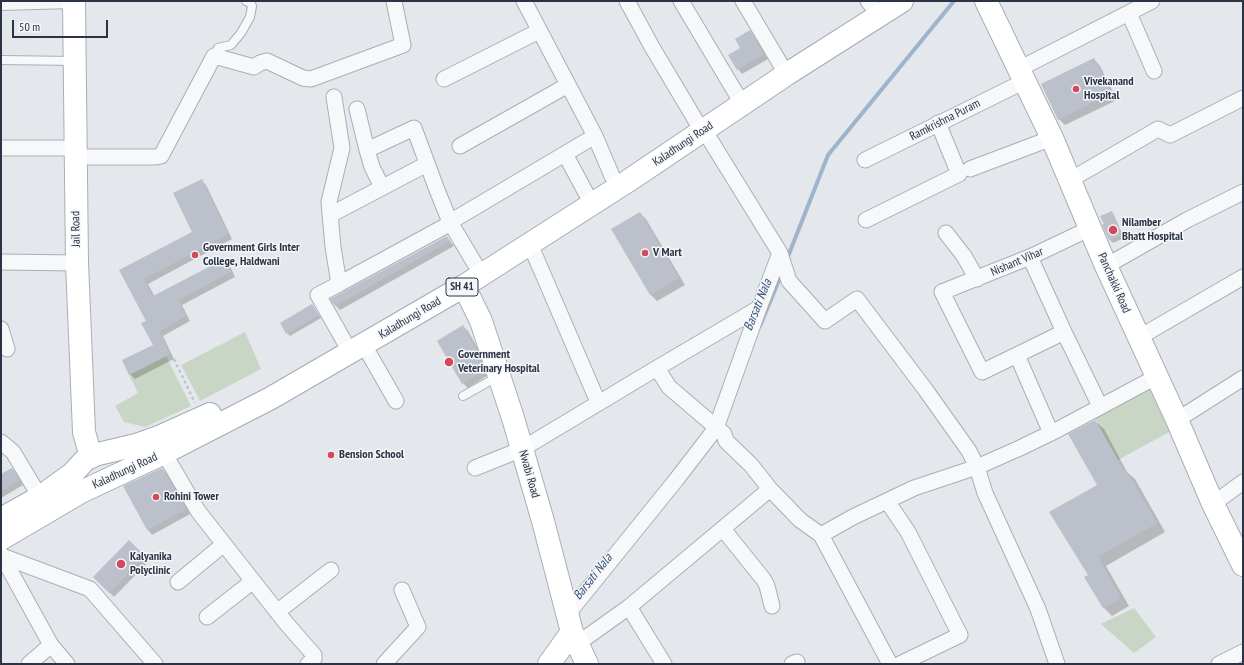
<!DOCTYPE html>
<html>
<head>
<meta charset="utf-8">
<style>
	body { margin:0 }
	#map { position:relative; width:1244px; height:665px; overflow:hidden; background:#e4e7ec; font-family:"PT Sans Narrow",sans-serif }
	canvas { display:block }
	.frame { position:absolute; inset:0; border:2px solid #2b3445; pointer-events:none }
	.scale { position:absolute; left:12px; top:20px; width:96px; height:18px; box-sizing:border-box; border:2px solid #2b3445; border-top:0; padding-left:5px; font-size:12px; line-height:14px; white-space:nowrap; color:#2b3445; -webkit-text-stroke:3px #f4f6f9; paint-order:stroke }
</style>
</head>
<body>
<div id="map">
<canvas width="1244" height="665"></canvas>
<div class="frame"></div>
<div class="scale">50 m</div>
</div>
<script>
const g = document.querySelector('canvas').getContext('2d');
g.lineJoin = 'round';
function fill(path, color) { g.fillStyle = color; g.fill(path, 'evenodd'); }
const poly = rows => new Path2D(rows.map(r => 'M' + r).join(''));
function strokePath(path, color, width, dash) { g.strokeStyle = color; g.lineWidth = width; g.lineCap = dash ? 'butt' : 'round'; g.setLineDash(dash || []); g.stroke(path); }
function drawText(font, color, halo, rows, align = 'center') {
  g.font = font + ' "PT Sans Narrow",sans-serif'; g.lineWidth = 3; g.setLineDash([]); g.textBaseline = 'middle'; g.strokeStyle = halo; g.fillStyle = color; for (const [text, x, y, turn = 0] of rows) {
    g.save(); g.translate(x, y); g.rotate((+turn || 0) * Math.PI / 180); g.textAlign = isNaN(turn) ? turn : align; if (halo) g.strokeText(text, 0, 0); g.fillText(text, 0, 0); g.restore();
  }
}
const green = poly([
	[245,332,261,369,200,401,181,365],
	[166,356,191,406,145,427,124,422,115,406,138,393,129,375],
	[1151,386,1171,431,1118,460,1094,417],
	[1134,608,1156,637,1134,653,1101,624]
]);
const shadow = poly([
	[750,31,754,36,768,59,742,74,738,69,742,48],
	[1094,59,1100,66,1117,100,1065,125,1059,119],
	[201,180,206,185,232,239,148,284,155,297,224,260,229,264,235,277,182,305,190,321,163,336,174,359,135,379,130,374,154,345,147,321,121,271,193,232],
	[1111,212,1114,215,1124,238,1113,243,1110,240,1104,225],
	[640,213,646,219,685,285,657,301,651,295,612,229],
	[447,237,454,246,340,310,335,305],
	[312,305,321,318,290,336,287,333],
	[463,326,468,331,483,358,488,375,468,388,463,383],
	[1095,421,1104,429,1127,472,1135,479,1165,532,1106,566,1129,606,1112,616,1104,608,1085,577,1090,575,1099,486],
	[12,469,17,474,23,485,1,498,1,475],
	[162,469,167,474,190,514,152,535,148,530,124,487],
	[129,541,149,561,114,597,94,577]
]);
const stream = poly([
	[787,259,828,155,954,1],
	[760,326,782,273]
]);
const building = poly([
	[750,30,764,54,737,70,728,55,740,48,735,39],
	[1094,58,1111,93,1058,120,1041,84],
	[202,179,228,234,144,279,153,296,224,259,231,272,178,300,186,316,159,331,170,354,129,375,122,360,153,345,141,323,146,321,119,270,192,232,173,193],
	[1112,211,1121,235,1109,240,1102,225,1104,224,1100,216],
	[640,212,679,278,650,295,611,229],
	[447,236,450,241,335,306,330,299],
	[312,304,319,315,286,334,280,323],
	[463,325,478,353,484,370,462,384,437,341],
	[1095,420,1124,471,1126,470,1157,523,1098,557,1121,598,1103,608,1084,577,1088,575,1049,512,1097,485,1068,434],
	[12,468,20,480,1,491,1,474],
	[162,468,186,509,147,530,123,486],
	[129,540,145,556,109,593,93,577]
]);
const path = poly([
	[174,359,195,403]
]);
const lane = poly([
	[1,6,73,4],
	[214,56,218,48,231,45,241,33,250,17,252,6,250,3,246,1],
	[1,60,74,61],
	[463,396,499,376]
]);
const street = poly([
	[524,1,595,136,612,176],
	[627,1,652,47,696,121],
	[681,1,737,95],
	[743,1,781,65],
	[868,1,872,6],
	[1129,13,1154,71],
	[1019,69,1152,1],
	[444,79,539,31],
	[334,97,342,148,329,202,333,247,339,284,318,295,344,341],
	[357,109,367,150,414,128,437,190,450,222,475,264],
	[704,130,780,253],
	[460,146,568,85],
	[1,148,75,148],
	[367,150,372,167,382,187],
	[565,154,586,193],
	[76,157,156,157,161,156,214,56,254,67,260,63,267,61,303,78,311,79,403,45,394,1],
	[865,160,1025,81],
	[970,169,1052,138],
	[1070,180,1158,129,1170,135,1243,98],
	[330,215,427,164],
	[866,220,959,174,938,123],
	[450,222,595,136],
	[946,233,964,256,977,279],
	[530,244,598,402],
	[1030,257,1064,332,1097,400],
	[1,262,77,263],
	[1106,266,1187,220,1243,192],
	[339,284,451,223],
	[1,329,7,349],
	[1064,332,982,372,942,292,1030,257,1091,228],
	[1138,338,1243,277],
	[364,345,396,401],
	[1017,355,1048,426],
	[657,368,759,308,780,253,789,281,825,321,857,299,925,389,969,451,977,467,985,493,1038,609,1057,664],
	[1177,420,1243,378],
	[1,442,13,452,40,497],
	[164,453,198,511,286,623,314,655,314,659,308,664],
	[475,468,522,449,657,368,669,387,724,434,726,441,751,465,770,489,800,520,821,535,853,517,914,488,977,467,1020,448,1057,430,1156,377],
	[887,501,908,532,960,635,900,664],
	[1213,504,1243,482],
	[723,529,764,580,767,586,772,606],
	[821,535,890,664],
	[1,554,2,556,90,589,155,664],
	[2,556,51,645,67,664],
	[178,582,224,544],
	[629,607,770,489],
	[277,612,331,570],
	[567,615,676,480,716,428,759,308],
	[207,617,253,581],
	[577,644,629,607,664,664],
	[29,664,51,645],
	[384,664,418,627,402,590],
	[792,664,797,662],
	[1219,664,1243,652]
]);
const secondary = poly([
	[74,1,77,263,84,432,91,457],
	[986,1,1052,138,1106,266,1177,420,1213,504,1243,565],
	[464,286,481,321,513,418,543,521,572,632,587,664],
	[549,664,572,632]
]);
const primary = poly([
	[1,519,40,497,72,474,85,460,94,455,136,445,161,436,210,414],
	[1,539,81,492,164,453,271,398,464,286,628,181,787,74,902,1]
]);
const markers = [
	[1076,89,4,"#d1495b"],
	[1113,230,5,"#d1495b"],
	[645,253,4,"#d1495b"],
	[195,255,4,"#d1495b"],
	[449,362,5,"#d1495b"],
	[331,455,4,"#d1495b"],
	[156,497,4,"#d1495b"],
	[121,564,5,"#d1495b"]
];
const shields = [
	[462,287,32]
];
const shieldNames = [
	["SH 41",462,287]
];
const poiNames = [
	["Vivekanand",1084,82],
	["Hospital",1084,96],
	["Nilamber",1122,223],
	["Bhatt Hospital",1122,237],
	["Government Girls Inter",203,248],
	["College, Haldwani",203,262],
	["V Mart",653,253],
	["Government",458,355],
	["Veterinary Hospital",458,369],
	["Bension School",339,455],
	["Rohini Tower",164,497],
	["Kalyanika",130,557],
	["Polyclinic",130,571]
];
const streetNames = [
	["Ramkrishna Puram",945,120,-27],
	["Kaladhungi Road",683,144,-34],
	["Jail Road",76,229,-91],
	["Nishant Vihar",1017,262,-23],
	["Panchakki Road",1114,283,66],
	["Kaladhungi Road",410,318,-31],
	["Kaladhungi Road",125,471,-25],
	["Nwabi Road",529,474,74]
];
const waterNames = [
	["Barsati Nala",758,305,-68],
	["Barsati Nala",593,577,-52]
];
fill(green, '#c9d6c5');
fill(shadow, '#0003');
strokePath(stream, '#9fb4cc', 4);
fill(building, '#bbc0ca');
strokePath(lane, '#a9aeb7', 10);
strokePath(street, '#a9aeb7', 17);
strokePath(secondary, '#a9aeb7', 24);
strokePath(primary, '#a3abb8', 24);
strokePath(path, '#c2c5cb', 2.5, [3, 3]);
strokePath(lane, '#f7f8fa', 8);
strokePath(street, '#f7f8fa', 15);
strokePath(secondary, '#fff', 22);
strokePath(primary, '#fff', 22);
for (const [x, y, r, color] of markers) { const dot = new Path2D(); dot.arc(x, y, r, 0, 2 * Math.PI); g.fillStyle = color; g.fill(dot); strokePath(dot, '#f4f6f9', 1.5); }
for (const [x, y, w] of shields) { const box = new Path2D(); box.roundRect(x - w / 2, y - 9, w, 18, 3); g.fillStyle = '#f4f6f9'; g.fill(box); strokePath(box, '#2b3445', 1); }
drawText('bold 11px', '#2b3445', null, shieldNames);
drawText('bold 12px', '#2b3445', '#f4f6f9', poiNames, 'left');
drawText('12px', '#2b3445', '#f4f6f9', streetNames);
drawText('italic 13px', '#34527a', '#f4f6f9', waterNames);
</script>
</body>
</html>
